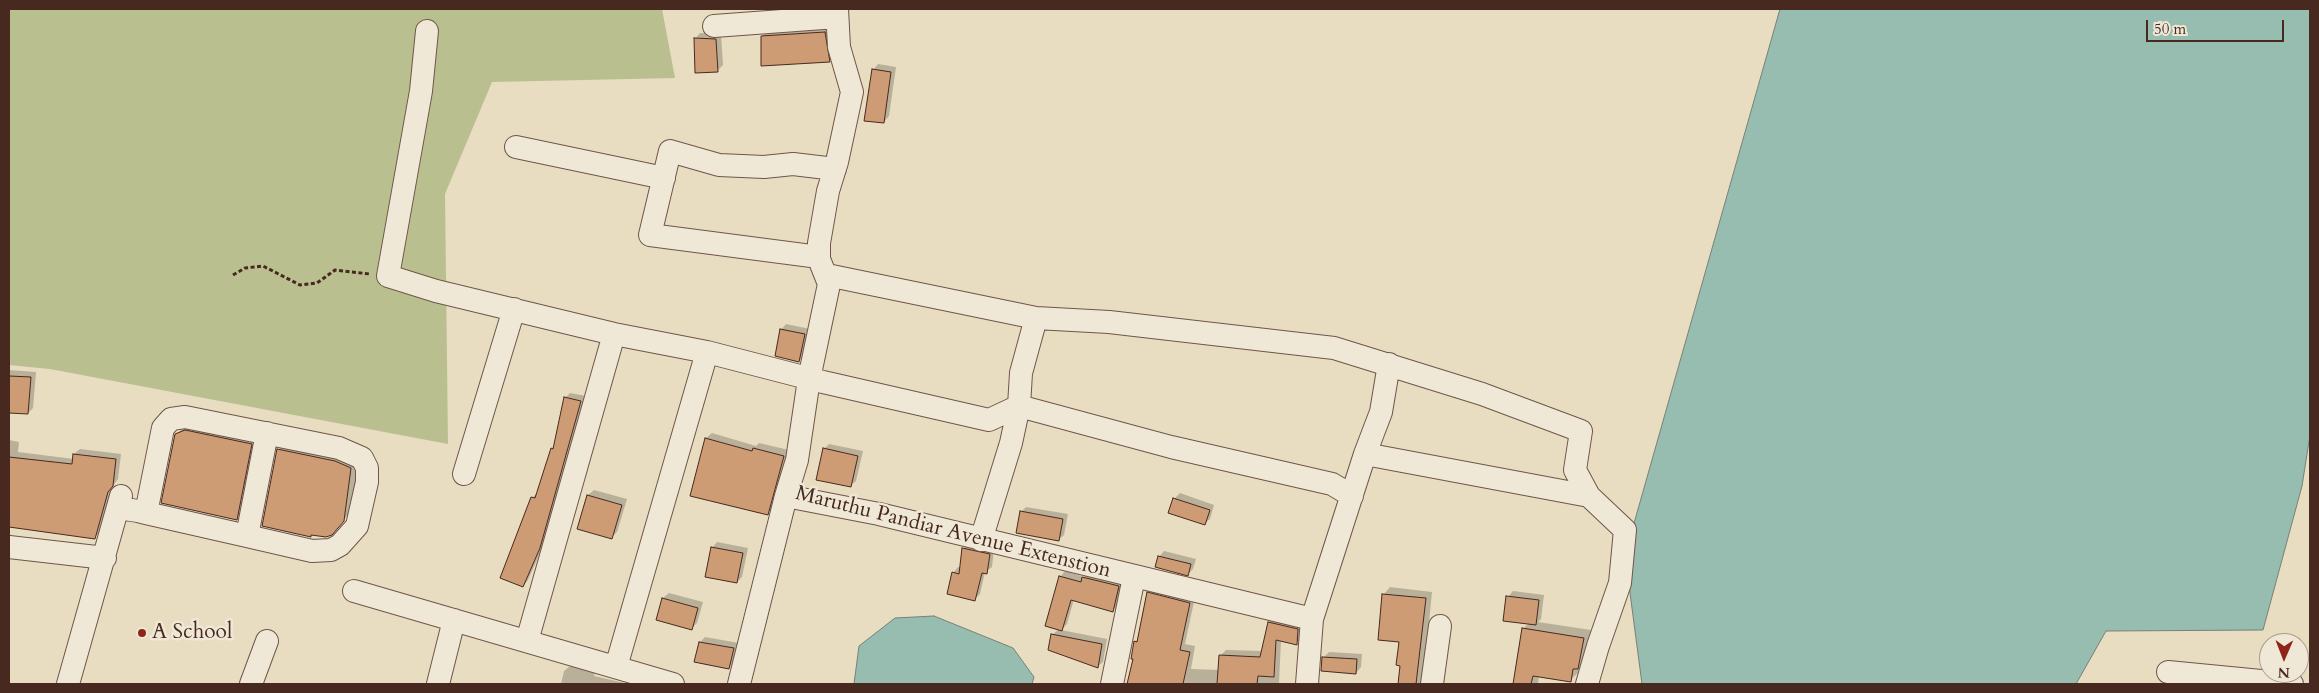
<!DOCTYPE html>
<html>
<head>
<meta charset="utf-8">
<style>
	body { margin:0 }
	#map { position:relative; width:2319px; height:693px; overflow:hidden; background:#e8dcc1; font-family:Cardo,serif }
	canvas { display:block }
	.frame { position:absolute; inset:0; border:10px solid #47291f; pointer-events:none }
	.north { position:absolute; left:2259px; top:633px; width:50px; height:50px; box-sizing:border-box; background:#f0e8d7; border:1px solid #ac9c8d; border-radius:50%; rotate:181deg; font-size:14px; font-weight:700; line-height:20px; text-align:center; color:#47291f }
	.north::after { content:''; display:block; margin:auto; width:18px; height:22px; background:#8f2418; clip-path:polygon(50% 0,100% 100%,50% 72%,0 100%) }
	.scale { position:absolute; left:2146px; top:20px; width:138px; height:22px; box-sizing:border-box; border:2px solid #47291f; border-top:0; padding-left:6px; font-size:15px; line-height:18px; white-space:nowrap; color:#47291f; -webkit-text-stroke:4px #f0e8d7; paint-order:stroke }
</style>
</head>
<body>
<div id="map">
<canvas width="2319" height="693"></canvas>
<div class="frame"></div>
<div class="north">N</div>
<div class="scale">50 m</div>
</div>
<script>
const g = document.querySelector('canvas').getContext('2d');
g.lineJoin = 'round';
function fill(path, color) { g.fillStyle = color; g.fill(path, 'evenodd'); }
const poly = rows => new Path2D(rows.map(r => 'M' + r).join(''));
function strokePath(path, color, width, dash) { g.strokeStyle = color; g.lineWidth = width; g.lineCap = dash ? 'butt' : 'round'; g.setLineDash(dash || []); g.stroke(path); }
function drawText(font, color, halo, rows, align = 'center') {
  g.font = font + ' Cardo,serif'; g.lineWidth = 5; g.setLineDash([]); g.textBaseline = 'middle'; g.strokeStyle = halo; g.fillStyle = color; for (const [text, x, y, turn = 0] of rows) {
    g.save(); g.translate(x, y); g.rotate((+turn || 0) * Math.PI / 180); g.textAlign = isNaN(turn) ? turn : align; if (halo) g.strokeText(text, 0, 0); g.fillText(text, 0, 0); g.restore();
  }
}
const green = poly([
	[9,9,662,9,675,78,492,82,445,194,448,444,50,369,9,365]
]);
const water = poly([
	[1780,9,2310,9,2310,435,2302,486,2263,630,2106,631,2076,684,1642,684,1625,555,1780,9],
	[934,616,1013,648,1034,677,1032,684,854,684,859,646,895,618,934,616]
]);
const shadow = poly([
	[730,9,753,9,730,10],
	[830,27,834,56,829,61,762,36,768,31],
	[700,33,721,34,723,65,717,71,695,39],
	[878,64,896,67,889,116,884,122,873,70],
	[786,324,810,329,804,356,799,361,781,330],
	[9,370,36,372,33,408,28,413,9,412],
	[570,393,586,396,545,542,528,580,523,586,533,497,538,492,552,448,555,445,565,398],
	[190,421,262,433,247,508,236,519,176,435],
	[712,433,756,446,759,443,789,450,773,508,767,513,706,438],
	[289,439,361,457,354,509,327,536,313,534,310,536,278,450],
	[9,440,19,442,18,452,74,459,74,454,80,449,121,454,118,479,113,486,100,532,95,537,9,526],
	[829,444,863,451,856,481,850,486,824,449],
	[594,490,627,499,617,532,612,537,579,528,588,495],
	[1180,493,1214,505,1210,519,1204,524,1170,512,1175,498],
	[1026,507,1068,514,1064,535,1058,540,1021,512],
	[717,542,748,548,742,577,737,582,712,548],
	[969,543,994,549,992,567,985,572,980,594,975,599,953,573,958,567,961,568,964,548],
	[1164,551,1196,559,1193,569,1188,574,1159,557],
	[1065,571,1084,577,1089,572,1123,581,1118,605,1113,610,1074,599,1067,624,1061,630,1107,639,1103,662,1097,667,1052,635,1059,629,1060,577],
	[1154,587,1195,597,1185,644,1195,646,1191,669,1219,670,1220,656,1226,650,1263,651,1269,622,1275,616,1304,623,1303,637,1296,643,1281,640,1279,683,1293,684,1129,684,1135,658,1135,642,1138,639,1148,593],
	[1390,587,1432,592,1423,684,1402,684,1405,654,1384,594],
	[1513,591,1544,595,1541,619,1538,622,1591,630,1585,660,1580,666,1579,672,1570,680,1539,676,1538,684,1515,684,1523,629,1529,623,1508,597],
	[669,593,703,602,697,623,692,628,663,598],
	[705,637,739,643,734,662,729,668,700,642],
	[1329,652,1362,654,1361,667,1356,673,1323,658],
	[570,666,595,672,594,676,629,684,561,684,564,671]
]);
const building = poly([
	[825,32,830,62,761,66,761,36,825,32],
	[694,38,716,39,718,72,695,73,694,38],
	[872,69,891,72,884,123,864,121,872,69],
	[780,329,805,334,799,362,775,356,780,329],
	[9,376,31,377,28,414,9,413,9,376],
	[564,397,581,401,540,548,523,587,500,578,531,497,535,498,551,448,553,449,564,397],
	[185,430,252,444,237,520,161,503,175,434,185,430],
	[705,438,752,451,753,448,784,456,768,515,690,496,705,438],
	[823,448,858,456,851,487,816,480,823,448],
	[277,449,335,461,351,468,344,521,332,535,326,537,311,535,311,537,262,526,277,449],
	[73,454,116,459,113,486,108,492,95,539,9,527,9,457,72,464,73,454],
	[587,495,622,505,612,539,577,529,587,495],
	[1173,498,1210,510,1205,525,1168,513,1173,498],
	[1020,511,1063,519,1059,541,1016,533,1020,511],
	[711,547,743,553,737,583,705,577,711,547],
	[962,548,990,554,987,574,982,573,975,601,947,594,952,572,959,574,962,548],
	[1158,556,1191,564,1188,576,1155,567,1158,556],
	[1059,576,1081,582,1082,577,1119,586,1113,612,1071,600,1062,631,1045,626,1059,576],
	[1147,592,1190,603,1180,650,1190,652,1183,684,1127,684,1133,659,1131,659,1134,641,1137,642,1147,592],
	[1382,594,1426,598,1416,684,1398,684,1400,666,1396,665,1399,642,1378,640,1382,594],
	[1506,596,1539,600,1536,625,1503,621,1506,596],
	[662,598,698,608,692,630,656,620,662,598],
	[1268,622,1298,629,1297,645,1276,640,1274,677,1258,676,1257,684,1217,684,1219,655,1260,657,1268,622],
	[1522,628,1584,638,1578,669,1573,669,1571,682,1533,676,1531,684,1513,684,1522,628],
	[1051,634,1102,644,1098,668,1048,650,1051,634],
	[699,642,734,648,729,669,694,662,699,642],
	[1322,657,1357,659,1356,674,1321,671,1322,657]
]);
const path = poly([
	[233,275,245,268,263,266,300,285,317,283,335,270,370,274]
]);
const street = poly([
	[837,9,839,47,852,92,837,162,828,191,819,243,819,259,829,284,809,379,797,460,786,496,879,514,1312,619],
	[714,26,837,17],
	[427,31,421,91,388,276,436,291,614,334,707,352,823,382,989,420,1019,406,1171,447,1332,484,1352,496],
	[516,147,664,178],
	[819,257,650,235,670,151,719,165,764,167,793,164,835,169],
	[827,275,1036,318,1021,373,1019,406,1011,443,981,540],
	[1036,318,1109,322,1334,348,1482,394,1581,431,1575,470,1589,496],
	[1389,364,1381,412,1365,454,1589,496,1625,530,1620,583,1598,646,1587,684],
	[464,474,514,309],
	[118,508,138,511,146,513,247,536,312,551,331,550,340,545,357,526,367,482,367,468,362,458,339,448,185,417,171,419,163,428,146,513],
	[247,536,267,433],
	[9,547,105,558],
	[354,591,673,684],
	[527,641,614,334],
	[616,667,707,352],
	[2168,672,2292,684],
	[68,684,121,496],
	[251,684,267,641],
	[438,684,454,620],
	[739,684,786,496],
	[1112,684,1134,577],
	[1307,684,1312,619,1365,454],
	[1432,684,1440,626]
]);
const markers = [
	[142,633,5,"#8f2418"]
];
const streetNames = [
	["Maruthu Pandiar Avenue Extenstion",953,533,14]
];
const poiNames = [
	["A School",152,633]
];
fill(green, '#babf90');
fill(water, '#97bcb0');
strokePath(water, '#778176', 1);
fill(shadow, '#0003');
fill(building, '#cd9b74');
strokePath(building, '#47291f', 1);
strokePath(street, '#6f5648', 24);
strokePath(path, '#47291f', 3, [4, 2.5]);
strokePath(street, '#f0e8d7', 22);
for (const [x, y, r, color] of markers) { const dot = new Path2D(); dot.arc(x, y, r, 0, 2 * Math.PI); g.fillStyle = color; g.fill(dot); strokePath(dot, '#f0e8d7', 2); }
drawText('21px', '#47291f', '#f0e8d7', streetNames);
drawText('21px', '#47291f', '#f0e8d7', poiNames, 'left');
</script>
</body>
</html>
